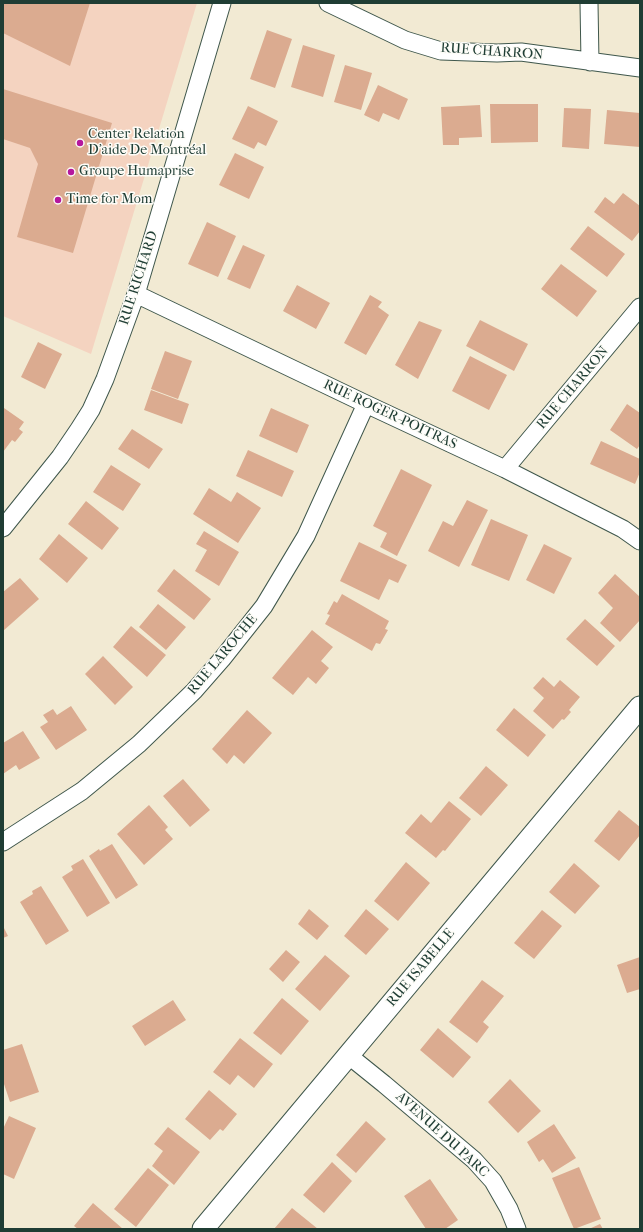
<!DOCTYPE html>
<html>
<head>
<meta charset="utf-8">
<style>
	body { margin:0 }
	#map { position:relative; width:643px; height:1232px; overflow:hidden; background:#f2ead3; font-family:"IM FELL French Canon",serif }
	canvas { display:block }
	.frame { position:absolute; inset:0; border:4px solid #1f3d34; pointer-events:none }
</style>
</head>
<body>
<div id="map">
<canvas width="643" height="1232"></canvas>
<div class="frame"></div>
</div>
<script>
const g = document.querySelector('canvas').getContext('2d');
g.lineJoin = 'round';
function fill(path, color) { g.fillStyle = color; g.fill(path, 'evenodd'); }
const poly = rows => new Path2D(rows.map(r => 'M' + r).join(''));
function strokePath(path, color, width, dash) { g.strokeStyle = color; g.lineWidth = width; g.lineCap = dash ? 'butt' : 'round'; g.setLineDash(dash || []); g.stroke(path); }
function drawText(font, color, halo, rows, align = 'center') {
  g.font = font + ' "IM FELL French Canon",serif'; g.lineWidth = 3; g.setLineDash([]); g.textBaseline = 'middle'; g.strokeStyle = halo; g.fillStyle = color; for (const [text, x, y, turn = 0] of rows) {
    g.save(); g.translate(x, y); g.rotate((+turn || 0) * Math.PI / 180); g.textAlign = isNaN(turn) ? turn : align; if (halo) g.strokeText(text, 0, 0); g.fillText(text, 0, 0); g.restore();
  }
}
const built = poly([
	[3,3,197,3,91,354,3,316]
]);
const building = poly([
	[3,3,90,3,70,66,3,33],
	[267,30,292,39,275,88,250,79],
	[303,45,335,55,323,97,291,87],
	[345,65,372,73,361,110,334,102],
	[378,85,408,99,399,120,383,113,379,122,364,115],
	[3,89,112,123,73,253,17,237,38,164,30,148,3,139],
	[490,104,538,104,538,142,491,143],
	[480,105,482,137,459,138,459,145,443,145,441,107],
	[248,106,278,121,266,146,258,142,254,149,232,139],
	[564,108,591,109,589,149,562,147],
	[607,110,640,113,640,147,604,144],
	[235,153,264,167,249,199,219,185],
	[623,193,640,206,640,231,632,241,594,212,605,197,614,204],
	[207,222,236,236,218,277,188,264],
	[588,226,625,254,607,277,570,249],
	[243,245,265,255,250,289,227,279],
	[561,264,597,291,577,317,541,289],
	[297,285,330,303,316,329,283,311],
	[370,295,382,302,378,307,389,315,366,355,344,343],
	[480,320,528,344,514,371,466,346],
	[419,321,442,330,418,379,395,365],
	[38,342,62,354,45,389,21,377],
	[165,351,192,361,178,399,151,389],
	[470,356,507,375,489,410,452,391],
	[151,390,189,404,182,424,144,410],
	[627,404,640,413,640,445,637,449,610,430],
	[4,408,24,422,19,429,23,432,15,442,12,440,3,452,3,410],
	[271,408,309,425,297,453,259,436],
	[132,429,163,449,149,469,118,449],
	[601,441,640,459,640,472,635,484,590,464],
	[248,450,294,471,282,497,236,476],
	[111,465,141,484,123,511,93,492],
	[401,469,432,485,397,556,380,547,387,533,373,526],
	[209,488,231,502,237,492,261,508,238,543,193,514],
	[467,500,488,510,459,567,428,551,443,521,453,526],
	[86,501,119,528,102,550,68,524],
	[491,519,528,535,509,581,471,565],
	[204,531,239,552,219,586,195,571,207,550,196,544],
	[59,534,88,558,67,583,39,559],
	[359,542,407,565,398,583,389,579,379,600,340,581],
	[544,544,572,558,554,594,526,580],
	[174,569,211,599,194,620,157,591],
	[615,574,640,597,640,620,620,642,600,623,613,608,598,593],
	[20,578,39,599,3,631,3,592],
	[342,594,389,621,385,629,388,630,380,644,376,643,372,651,325,624,330,615,327,614,334,601,337,603],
	[158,604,186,627,166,650,139,627],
	[585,619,615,646,597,666,566,639],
	[131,626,166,655,147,677,113,647],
	[312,630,333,647,321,661,329,668,316,684,308,677,293,695,272,678],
	[103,656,133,687,115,705,85,674],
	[543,677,554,687,560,680,580,697,569,710,571,712,564,720,562,719,553,729,533,711,544,698,533,688],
	[71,706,87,730,56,750,40,727,48,722,43,715,53,709,57,715],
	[514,708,546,735,528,757,496,730],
	[247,710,272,733,244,764,234,755,227,764,212,749],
	[23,731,40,758,19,770,16,765,3,774,3,743],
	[486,766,508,785,481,816,459,798],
	[183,779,210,810,190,827,163,796],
	[449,801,471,819,445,851,443,850,436,858,405,833,421,814,431,823],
	[149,805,168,827,165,830,173,839,144,865,117,834],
	[619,810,640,827,640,835,619,861,594,841],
	[112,844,138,885,116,899,89,856,99,849,100,851],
	[83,859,110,903,87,917,62,877,73,870,71,866],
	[406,862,430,883,398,921,374,901],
	[574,863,600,886,575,914,549,892],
	[41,886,69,931,46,945,20,902,33,894,32,891],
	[309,909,329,926,317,940,298,924],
	[366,909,389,929,366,955,344,936],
	[542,910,562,926,534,959,514,943],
	[3,926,8,936,3,938],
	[286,950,300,962,283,982,269,969],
	[325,955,350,976,320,1011,295,989],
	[640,957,640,989,627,993,617,965],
	[482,980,504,996,483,1022,489,1027,477,1043,449,1022],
	[282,998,309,1021,281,1055,253,1033],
	[173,1000,186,1020,145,1046,132,1026],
	[438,1028,471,1057,453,1078,420,1050],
	[240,1038,273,1064,254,1088,238,1075,230,1085,213,1072],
	[22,1044,39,1092,10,1102,3,1081,3,1050],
	[510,1079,541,1111,518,1133,488,1102],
	[209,1090,237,1114,223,1131,220,1129,210,1140,185,1119],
	[9,1116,36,1128,14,1179,3,1174,3,1129],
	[366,1121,386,1139,356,1173,336,1155],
	[554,1124,576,1158,552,1173,543,1159,539,1162,527,1142],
	[168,1127,200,1152,174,1185,152,1166,163,1151,154,1144],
	[332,1162,352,1181,324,1213,303,1195],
	[579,1167,601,1219,574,1229,552,1178],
	[148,1168,169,1185,136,1227,114,1209],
	[430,1179,458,1220,445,1229,426,1229,404,1196],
	[93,1203,123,1229,78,1229,74,1226],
	[292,1208,318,1229,274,1229],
	[600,1224,603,1229,589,1229]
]);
const minor = poly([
	[328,3,405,40,441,51,497,53,521,52,640,68],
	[589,3,590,62],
	[136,294,366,404,505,469,623,529,640,541],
	[505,469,640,307],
	[3,528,60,457,79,429,91,410,105,379,136,294,222,3],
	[3,842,82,791,139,744,194,691,222,659,264,606,306,536,366,404],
	[348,1055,384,1084,474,1160,493,1181,509,1209,517,1229]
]);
const tertiary = poly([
	[203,1229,640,707]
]);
const markers = [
	[80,143,4,"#b5179e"],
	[71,172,4,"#b5179e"],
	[58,200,4,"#b5179e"]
];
const streetNames = [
	["RUE CHARRON",492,52,4],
	["RUE RICHARD",139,278,-72],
	["RUE CHARRON",573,388,-50],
	["RUE ROGER-POITRAS",390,415,25],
	["RUE LAROCHE",223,655,-50],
	["RUE ISABELLE",421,968,-50],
	["AVENUE DU PARC",442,1135,42]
];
const poiNames = [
	["Center Relation",88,135],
	["D'aide De Montréal",88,151],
	["Groupe Humaprise",79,172],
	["Time for Mom",66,200]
];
fill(built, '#f4d3c0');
fill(building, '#dbab90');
strokePath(minor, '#3f574c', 19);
strokePath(tertiary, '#3f574c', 23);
strokePath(minor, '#fff', 17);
strokePath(tertiary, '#fff', 21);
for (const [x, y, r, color] of markers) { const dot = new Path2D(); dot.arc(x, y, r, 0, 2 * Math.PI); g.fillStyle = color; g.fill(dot); strokePath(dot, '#fdfcf7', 1.5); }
drawText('14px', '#1f3d34', '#fdfcf7', streetNames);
drawText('14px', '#1f3d34', '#fdfcf7', poiNames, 'left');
</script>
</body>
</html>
